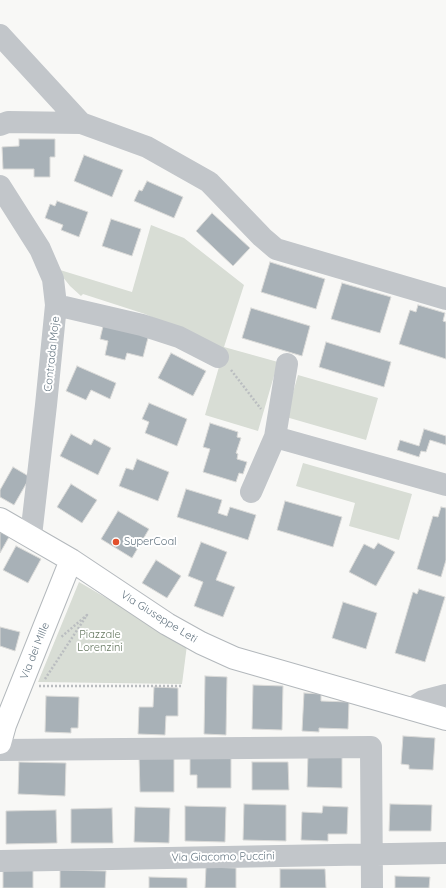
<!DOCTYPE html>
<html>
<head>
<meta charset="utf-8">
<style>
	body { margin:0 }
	canvas { display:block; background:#f8f8f6 }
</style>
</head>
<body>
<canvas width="446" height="888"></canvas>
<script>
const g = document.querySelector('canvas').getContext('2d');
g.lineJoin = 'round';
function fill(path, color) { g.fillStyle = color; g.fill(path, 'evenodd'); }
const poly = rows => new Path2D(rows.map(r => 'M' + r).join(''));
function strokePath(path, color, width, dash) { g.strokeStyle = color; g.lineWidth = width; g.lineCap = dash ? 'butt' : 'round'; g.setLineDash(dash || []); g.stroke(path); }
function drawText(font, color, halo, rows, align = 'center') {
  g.font = font + ' Quicksand,sans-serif'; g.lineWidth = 4; g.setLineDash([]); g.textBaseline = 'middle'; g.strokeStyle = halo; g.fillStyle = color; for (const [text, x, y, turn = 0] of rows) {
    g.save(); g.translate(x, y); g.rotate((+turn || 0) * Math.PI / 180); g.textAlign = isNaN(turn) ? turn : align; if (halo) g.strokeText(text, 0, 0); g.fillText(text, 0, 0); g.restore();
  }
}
const green = poly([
	[151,225,184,238,244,285,224,347,278,362,258,431,205,415,221,360,184,331,145,314,83,294,81,296,70,286,62,276,60,270,132,292],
	[298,375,378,398,366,440,286,417],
	[303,463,412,494,399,540,349,526,355,503,296,486],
	[79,582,187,645,182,684,38,682]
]);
const building = poly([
	[19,139,55,139,55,157,50,157,50,177,34,177,34,169,3,169,2,147,19,146,19,139],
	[84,155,123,170,112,197,74,181,84,155],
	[147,181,183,197,174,218,134,201,139,190,142,191,147,181],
	[57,201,88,212,79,237,61,230,63,225,45,218,50,204,55,206,57,201],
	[212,213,250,248,233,266,196,231,212,213],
	[111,219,141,229,132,256,102,246,111,219],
	[270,262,325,279,316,309,261,292,270,262],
	[342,283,391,297,380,333,331,319,342,283],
	[418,305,445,313,443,321,446,322,446,359,399,344,410,310,416,312,418,305],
	[251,308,310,326,302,356,242,338,251,308],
	[104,322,149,334,143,357,127,353,125,360,105,355,108,341,100,339,104,322],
	[326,342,391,362,384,387,319,367,326,342],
	[171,353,206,371,193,396,158,378,171,353],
	[77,366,116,383,110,399,91,390,86,400,66,391,77,366],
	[149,403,187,419,177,446,145,433,149,422,142,419,149,403],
	[210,423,238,432,237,437,241,438,236,453,238,454,237,459,247,462,243,474,239,473,236,482,203,472,210,449,203,447,210,423],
	[424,429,446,436,446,445,430,440,426,452,421,451,419,457,397,450,400,440,419,446,424,429],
	[71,434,91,445,94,439,111,448,98,475,60,456,71,434],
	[137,459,169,472,158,501,119,486,126,468,133,470,137,459],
	[13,467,30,477,14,505,0,497,0,490,13,467],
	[71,484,97,500,82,523,57,507,71,484],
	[186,489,222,500,218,513,227,516,230,507,256,515,248,540,177,517,186,489],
	[285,501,342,517,333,547,277,530,285,501],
	[441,507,446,508,446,560,441,577,417,569,433,516,438,517,441,507],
	[118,511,149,529,132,558,101,539,118,511],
	[0,532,9,537,0,553,0,532],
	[201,542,227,552,216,580,235,587,223,617,194,606,203,582,188,576,201,542],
	[378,543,395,552,376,586,349,572,364,544,374,549,378,543],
	[16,546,41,559,28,583,3,570,16,546],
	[156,560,181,576,167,598,142,583,156,560],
	[419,589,445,597,425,662,395,653,413,592,417,594,419,589],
	[343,602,377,613,366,649,332,638,343,602],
	[0,627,20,632,15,651,0,646,0,627],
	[205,676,227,677,226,735,204,734,205,676],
	[253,685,283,686,282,730,252,729,253,685],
	[154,687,178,688,178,716,166,716,165,735,138,734,139,707,153,707,154,687],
	[304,693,321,694,321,701,349,702,348,729,319,728,319,732,302,731,304,693],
	[46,696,79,697,78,728,71,728,71,733,45,732,46,696],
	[403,736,435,738,433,770,409,769,409,765,401,764,403,736],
	[308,754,342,755,342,788,307,787,308,754],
	[174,756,174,792,140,792,139,757,174,756],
	[190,757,231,757,231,788,197,788,197,775,190,775,190,757],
	[19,762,66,763,65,796,18,794,19,762],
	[252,762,288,762,289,790,252,790,252,762],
	[244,804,286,805,286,841,243,840,244,804],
	[390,804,432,805,431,831,389,831,390,804],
	[185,806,226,807,225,842,185,841,185,806],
	[323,806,348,807,347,834,328,834,328,841,301,840,302,812,322,813,323,806],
	[135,807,170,808,169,843,134,842,135,807],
	[112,808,113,843,71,843,71,809,112,808],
	[56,810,57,843,6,844,6,811,56,810],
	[206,867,236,868,236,888,205,888,206,867],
	[3,868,33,868,33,888,3,888,3,868],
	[280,869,325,869,326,888,280,888,280,869],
	[60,870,106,871,105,888,60,888,60,870],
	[395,876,430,877,429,888,395,888,395,876],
	[149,877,187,878,187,888,149,888,149,877]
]);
const path = poly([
	[231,370,261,409],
	[45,679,87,615,60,638],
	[39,686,181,686]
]);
const minor = poly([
	[0,35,81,123],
	[0,125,8,122,81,123,147,147,209,182,262,237,276,249,446,299],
	[0,186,40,249,53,279,56,305,46,405,31,536],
	[56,305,142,325,179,337,218,357],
	[275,437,446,485],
	[251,492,275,437,287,364],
	[411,709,423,701,446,695],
	[0,750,371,747,372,888],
	[0,861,446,853]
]);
const major = poly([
	[0,519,71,560,167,624,201,643,234,658,446,719],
	[0,743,5,725,71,560]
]);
const markers = [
	[116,542,4,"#e2502c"]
];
const streetNames = [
	["Contrada Moje",52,354,-84],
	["Via Giuseppe Leti",159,617,32],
	["Via dei Mille",35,651,-68],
	["Via Giacomo Puccini",223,857,-1]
];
const poiNames = [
	["SuperCoal",124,542]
];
const parkNames = [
	["Piazzale",100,635],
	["Lorenzini",100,648]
];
fill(green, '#d8ddd5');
fill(building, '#a8b1b7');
strokePath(building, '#dadad8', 1);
strokePath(major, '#b3b8bc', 24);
strokePath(path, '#babdc0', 2.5, [2, 2]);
strokePath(minor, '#c2c6ca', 22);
strokePath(major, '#fff', 22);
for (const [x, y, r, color] of markers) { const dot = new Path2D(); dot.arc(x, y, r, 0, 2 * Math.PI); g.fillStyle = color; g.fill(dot); strokePath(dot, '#fff', 1.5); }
drawText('11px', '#647581', '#fff', streetNames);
drawText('11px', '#647581', '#fff', poiNames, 'left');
drawText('11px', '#677962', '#fff', parkNames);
</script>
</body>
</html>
